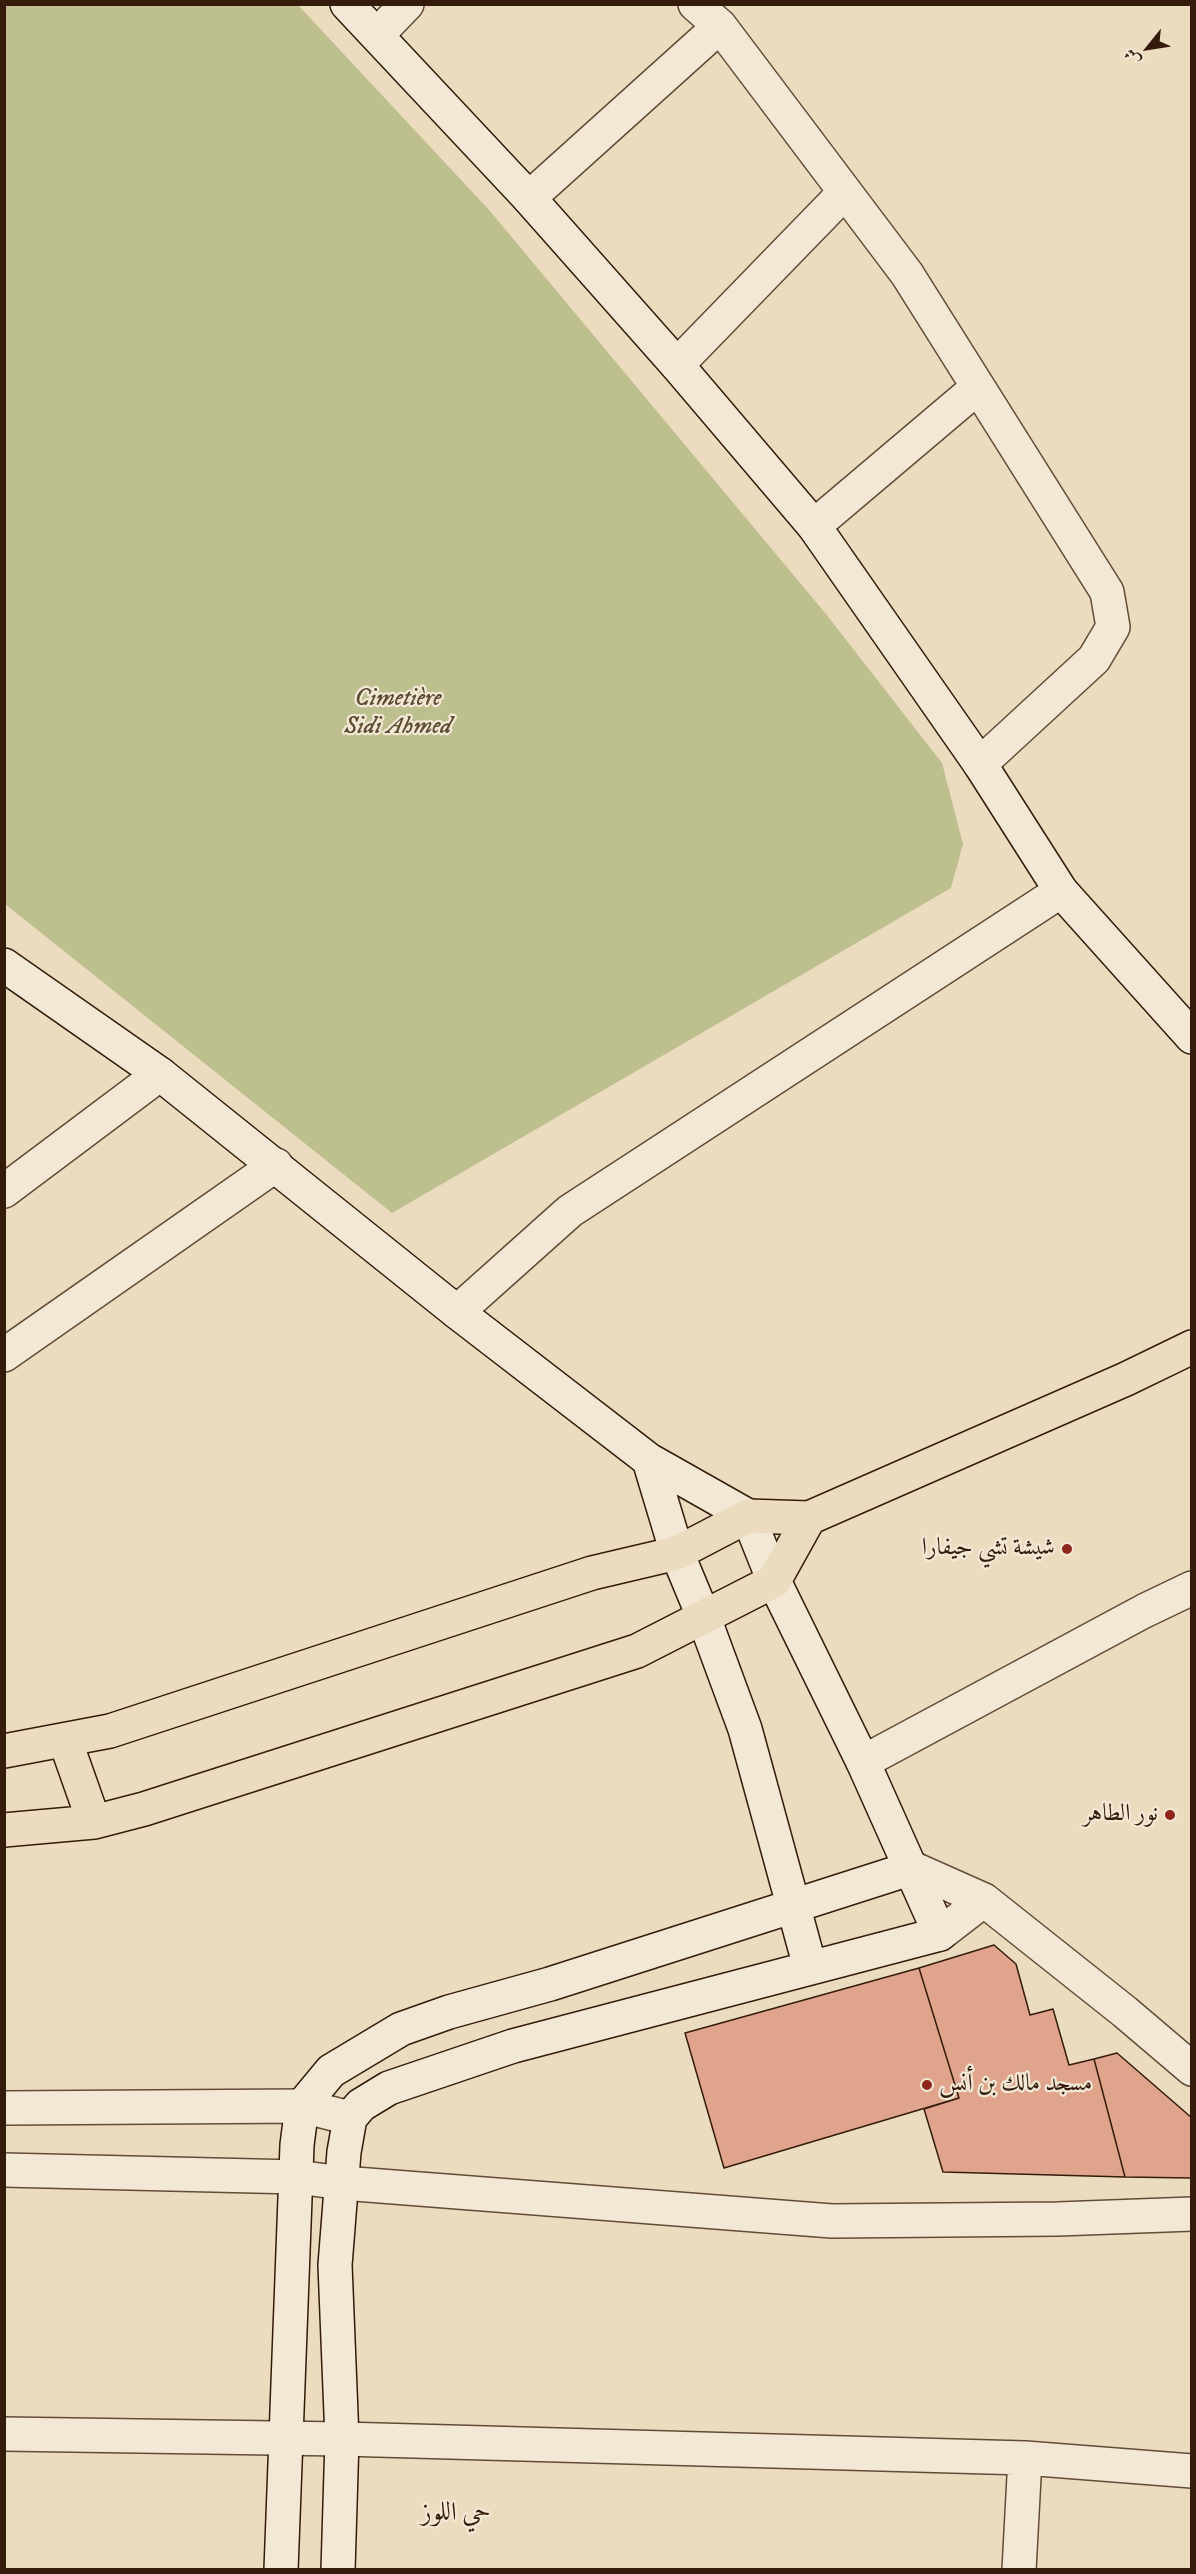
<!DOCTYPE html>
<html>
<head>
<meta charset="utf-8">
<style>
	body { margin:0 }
	#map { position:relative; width:1196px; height:2574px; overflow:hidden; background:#ebdcbf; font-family:"IM FELL DW Pica",Amiri,serif }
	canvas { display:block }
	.frame { position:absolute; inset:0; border:6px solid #341b0a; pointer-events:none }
	.north { position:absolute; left:1118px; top:18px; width:60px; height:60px; -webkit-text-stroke:4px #f2e8d5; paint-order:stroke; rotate:240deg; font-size:16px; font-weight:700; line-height:24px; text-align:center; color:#341b0a }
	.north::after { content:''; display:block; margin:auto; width:21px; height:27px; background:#341b0a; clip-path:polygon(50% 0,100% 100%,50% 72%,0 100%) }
</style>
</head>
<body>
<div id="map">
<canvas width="1196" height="2574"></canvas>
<div class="frame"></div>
<div class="north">ش</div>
</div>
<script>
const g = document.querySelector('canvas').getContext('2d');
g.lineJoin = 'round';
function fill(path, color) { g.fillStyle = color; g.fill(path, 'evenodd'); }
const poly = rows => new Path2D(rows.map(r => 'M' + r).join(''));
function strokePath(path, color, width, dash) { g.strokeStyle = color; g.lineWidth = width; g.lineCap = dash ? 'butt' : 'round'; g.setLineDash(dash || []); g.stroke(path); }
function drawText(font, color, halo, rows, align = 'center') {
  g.font = font + ' "IM FELL DW Pica",Amiri,serif'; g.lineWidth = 4.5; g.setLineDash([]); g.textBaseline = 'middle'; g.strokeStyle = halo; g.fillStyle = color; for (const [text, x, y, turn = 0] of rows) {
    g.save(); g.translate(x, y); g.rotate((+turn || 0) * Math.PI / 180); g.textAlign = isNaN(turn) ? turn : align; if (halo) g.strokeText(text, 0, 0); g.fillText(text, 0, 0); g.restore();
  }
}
const green = poly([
	[4,5,298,5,490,211,826,614,942,763,963,844,951,888,392,1213,5,904]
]);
const building = poly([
	[994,1945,1016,1964,1030,2015,1053,2009,1069,2065,1094,2059,1125,2177,943,2172,924,2109,959,2098,919,1968,994,1945],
	[919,1968,959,2098,724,2168,685,2033,919,1968],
	[1117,2053,1192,2118,1192,2178,1125,2177,1094,2059,1117,2053]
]);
const street = poly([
	[695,4,720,26,907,274,1107,592,1113,627,1094,659,980,764],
	[378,34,407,4],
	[529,198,720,26],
	[677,365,845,192],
	[814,526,977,388],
	[4,1191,160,1074],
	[457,1312,570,1211,1061,891],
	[4,1355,276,1165],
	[863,1762,1144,1611,1192,1588],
	[912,1868,984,1900,1125,2012,1192,2069],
	[940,1934,984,1900],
	[4,2108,302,2106,350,2118],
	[4,2170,297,2177,342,2183,832,2221,1058,2219,1192,2214],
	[4,2434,342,2439,1025,2458,1192,2471],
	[1019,2570,1025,2458]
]);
const secondary = poly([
	[347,4,529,198,677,365,814,526,980,764,1061,891,1192,1037],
	[4,965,160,1074,457,1312,649,1460,748,1516,774,1581,863,1762,940,1934,513,2046,389,2088,361,2105,350,2118,344,2152,335,2265,342,2439,338,2570],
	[649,1460,677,1553,704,1618,745,1729,810,1967],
	[281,2570,297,2145,302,2106,331,2071,401,2029,449,2012,550,1984,912,1868]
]);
const primary = poly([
	[65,1740,94,1822],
	[4,1751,110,1731,592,1573,677,1553,748,1516,809,1518,1126,1379,1192,1347],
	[4,1830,94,1822,144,1809,637,1651,774,1581,809,1518]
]);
const markers = [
	[1067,1549,6,"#8f2418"],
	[1170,1815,6,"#8f2418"],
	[927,2085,6,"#8f2418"]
];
const parkNames = [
	["Cimetière",398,700],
	["Sidi Ahmed",398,728]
];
const poiNames = [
	["شيشة تشي جيفارا",1055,1549],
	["نور الطاهر",1158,1815],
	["مسجد مالك بن أنس",939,2085,"left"]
];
const neighbourhoodNames = [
	["حي اللوز",456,2515]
];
fill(green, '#bdbf8e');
fill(building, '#dfa48b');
strokePath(building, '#341b0a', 1.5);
strokePath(street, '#624b37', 36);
strokePath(secondary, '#341b0a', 36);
strokePath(primary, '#341b0a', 36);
strokePath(street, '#f2e8d5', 33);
strokePath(secondary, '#f2e8d5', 33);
strokePath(primary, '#ebdcbf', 33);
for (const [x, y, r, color] of markers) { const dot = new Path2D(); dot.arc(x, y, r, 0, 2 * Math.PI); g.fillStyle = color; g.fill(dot); strokePath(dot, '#f2e8d5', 2); }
drawText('italic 24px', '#5d4c32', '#f2e8d5', parkNames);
drawText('24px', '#341b0a', '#f2e8d5', poiNames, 'right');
drawText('26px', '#341b0a', '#f2e8d5', neighbourhoodNames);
</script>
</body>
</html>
